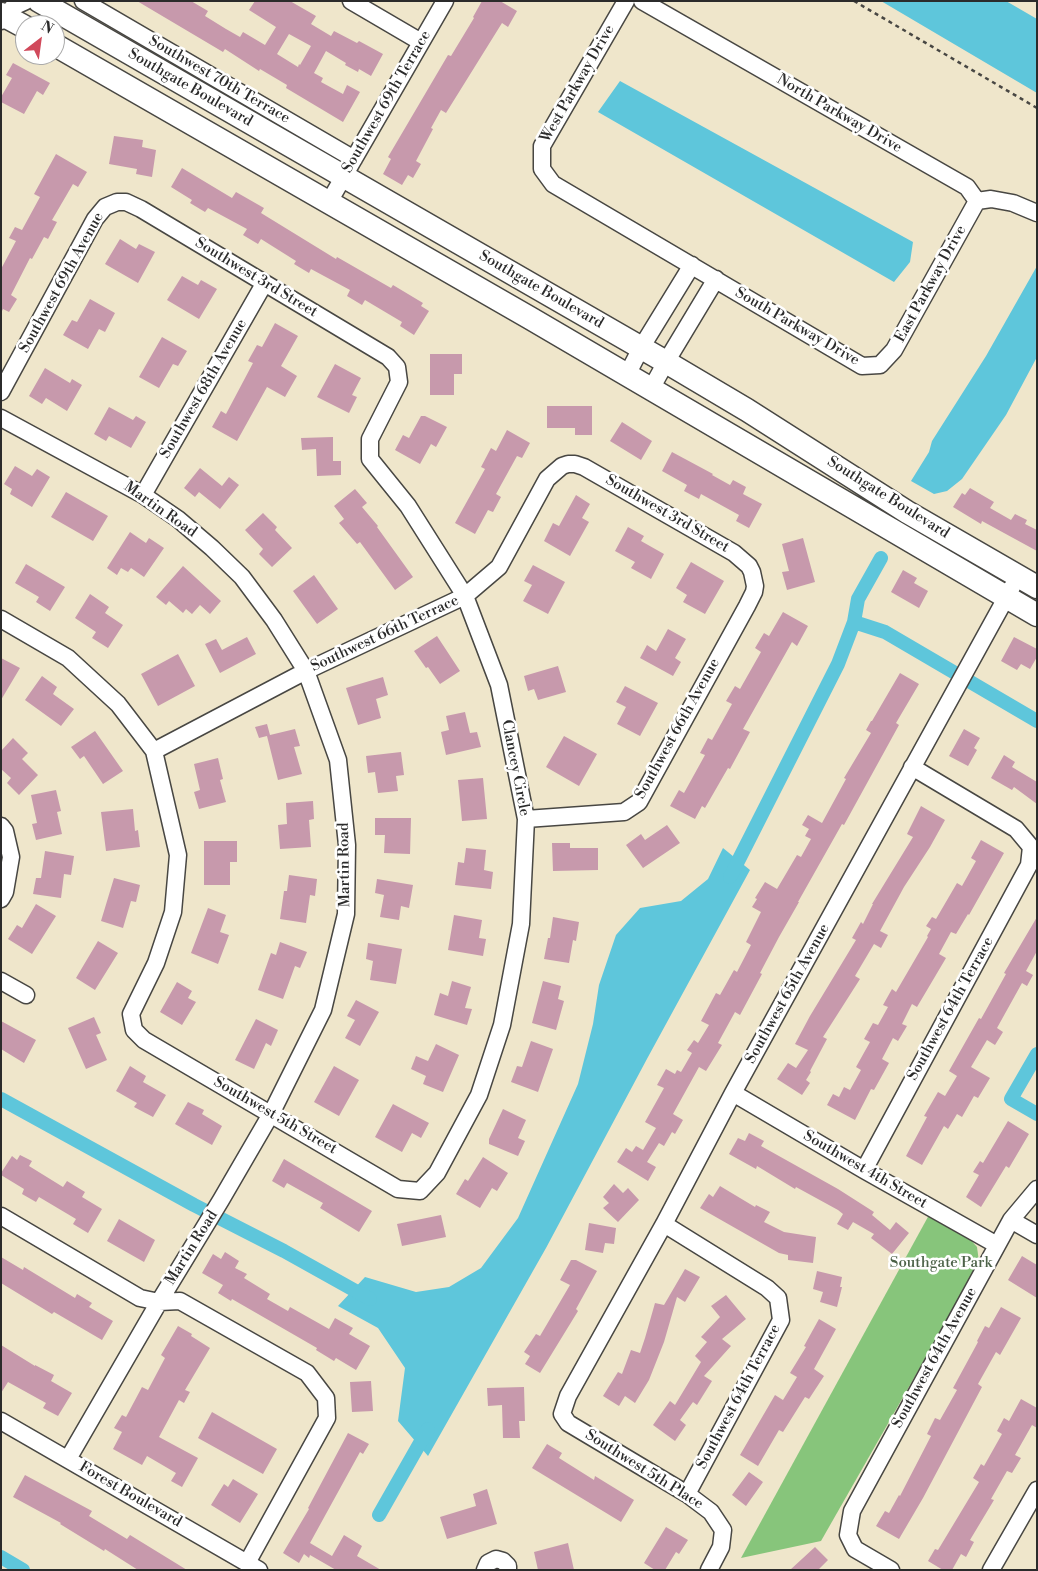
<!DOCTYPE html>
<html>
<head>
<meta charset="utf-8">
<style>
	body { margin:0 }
	#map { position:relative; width:1038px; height:1571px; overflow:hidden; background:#efe6cb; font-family:"Libre Bodoni",serif }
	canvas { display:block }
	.frame { position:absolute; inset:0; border:2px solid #2b2b2b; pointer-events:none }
	.north { position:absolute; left:15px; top:15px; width:50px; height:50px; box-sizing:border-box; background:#fff; border:1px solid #aaa; border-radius:50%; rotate:30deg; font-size:14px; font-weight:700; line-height:20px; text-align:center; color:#2b2b2b }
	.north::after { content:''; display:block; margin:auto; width:18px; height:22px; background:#d1495b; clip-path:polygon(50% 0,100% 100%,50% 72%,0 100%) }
</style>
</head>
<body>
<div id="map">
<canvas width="1038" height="1571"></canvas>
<div class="frame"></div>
<div class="north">N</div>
</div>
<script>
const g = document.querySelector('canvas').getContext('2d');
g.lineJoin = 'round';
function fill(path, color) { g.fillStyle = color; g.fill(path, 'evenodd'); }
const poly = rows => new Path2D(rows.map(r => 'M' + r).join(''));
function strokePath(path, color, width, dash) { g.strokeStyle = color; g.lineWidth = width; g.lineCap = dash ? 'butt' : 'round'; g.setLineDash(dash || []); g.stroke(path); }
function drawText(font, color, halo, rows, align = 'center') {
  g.font = font + ' "Libre Bodoni",serif'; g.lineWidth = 5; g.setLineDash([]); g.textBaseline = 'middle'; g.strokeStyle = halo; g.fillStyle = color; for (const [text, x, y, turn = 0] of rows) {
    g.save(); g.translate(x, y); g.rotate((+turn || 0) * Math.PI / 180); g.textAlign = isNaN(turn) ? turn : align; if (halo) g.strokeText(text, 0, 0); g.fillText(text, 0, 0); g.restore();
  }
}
const green = poly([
	[929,1215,969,1238,977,1247,979,1262,975,1271,821,1541,741,1558]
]);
const water = poly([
	[881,1,1006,1,1037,19,1037,93],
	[620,81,913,242,910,262,894,282,598,112],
	[1037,266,1037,357,1006,415,962,479,947,491,934,494,911,481,929,452,932,441,986,356],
	[723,848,750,870,648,1057,546,1248,428,1456,398,1421,405,1368,378,1328,338,1306,365,1277,416,1292,449,1287,481,1268,518,1218,578,1084,593,1024,599,985,616,935,640,908,681,901,708,879]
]);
const canal = poly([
	[854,622,885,632,1037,721],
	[730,877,838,664,854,622,858,599,881,558],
	[1037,1054,1011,1099,1037,1114],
	[1,1099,194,1205,284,1251,370,1299],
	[379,1515,428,1429],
	[1,1557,23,1570]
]);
const building = poly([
	[137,1,191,1,208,11,205,16,226,29,240,37,243,32,265,45,276,27,249,10,255,1,290,1,316,16,311,24,331,36,334,31,357,43,359,41,383,54,371,76,359,69,358,72,345,65,346,63,326,51,314,73,323,78,321,82,343,94,347,85,360,92,343,122,286,88,287,85,260,69,259,71,225,49,223,52],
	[289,34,311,46,300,65,299,64,298,67,277,54],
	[482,1,500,1,517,11,508,27,502,23,446,113,441,110,431,128,433,129,416,161,421,164,413,178,408,175,402,185,383,174,391,159,388,157,448,55,451,56,474,18,473,17],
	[13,63,50,83,43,95,37,91,24,114,1,102,1,97,12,78,6,75],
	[114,136,143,140,142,147,156,150,152,177,136,174,137,169,109,164],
	[56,154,87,172,78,187,73,184,52,220,57,222,48,239,44,237,32,259,30,258,11,295,17,299,9,312,3,309,1,313,1,269,16,241,9,238,15,227,22,230,40,197,34,194],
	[182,168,232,198,236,192,264,208,261,213,336,259,337,257,391,288,393,285,423,303,421,306,429,311,414,335,400,326,402,322,365,300,362,305,347,296,350,290,311,269,309,273,294,264,296,261,261,239,258,244,243,235,247,229,208,208,205,212,190,203,192,200,171,187],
	[120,239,136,249,139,244,155,252,138,283,105,264],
	[182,276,198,285,201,280,217,289,199,319,167,300],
	[90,299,115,313,105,332,99,329,88,349,63,335,72,320,77,322],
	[275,323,298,336,281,366,297,376,285,397,267,387,237,441,212,427,221,411,226,414,253,363,248,361,257,345,262,347],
	[162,337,187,351,178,366,173,364,159,388,139,377],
	[430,354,462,354,462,374,454,374,454,395,430,395],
	[335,364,361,378,352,395,357,397,349,413,317,397],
	[45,368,70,383,72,379,82,385,67,411,46,398,42,404,29,396],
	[547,406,592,406,592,435,575,435,575,428,547,428],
	[109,407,133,420,136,416,146,422,131,448,109,436,106,441,94,434],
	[421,416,425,416,447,427,436,447,431,444,420,464,395,450,403,435,409,438],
	[622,422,652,441,641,460,610,441],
	[507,430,530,443,522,458,517,456,496,494,501,497,493,512,488,510,475,534,455,523,485,469,481,467,491,448,496,451],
	[333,437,333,461,341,461,341,475,317,476,316,449,302,450,301,438],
	[672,452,713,474,712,475,730,485,733,480,746,487,743,494,762,504,749,528,736,521,739,515,701,494,699,499,684,491,687,485,662,471],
	[15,466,32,476,37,469,50,477,32,507,10,494,12,489,4,484],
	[200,468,222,486,229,477,239,485,220,509,199,492,195,497,184,488],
	[970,488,994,502,990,508,1011,520,1015,514,1027,520,1025,524,1037,530,1037,551,982,521,981,524,953,507,962,493,965,495],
	[355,489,367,503,362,507,378,526,377,527,413,577,395,590,360,542,357,544,339,523,344,519,334,506],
	[66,492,108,516,93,541,51,517],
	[576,495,590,504,582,518,589,522,570,556,544,541,553,523,559,526],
	[263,513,277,527,275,530,292,548,272,567,259,554,263,549,245,530],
	[628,527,644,536,641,541,664,554,651,579,631,568,635,562,615,551],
	[130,532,146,543,149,538,164,548,144,577,131,568,128,572,121,568,117,575,107,568],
	[803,538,815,582,787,590,782,572,789,571,782,544],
	[691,562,724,581,705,614,683,602,687,595,676,588],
	[26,564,65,587,50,611,36,602,39,597,15,583],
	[533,565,565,582,548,614,523,601,532,585,524,581],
	[183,566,221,601,210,614,200,605,192,614,186,609,183,613,169,601,166,605,156,597],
	[903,570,917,578,914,583,928,591,919,608,891,592],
	[314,575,338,609,317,624,293,591],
	[90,594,109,607,105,613,123,625,108,648,92,638,96,632,75,618],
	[783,612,808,626,797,646,792,642,743,729,750,732,730,769,728,768,705,808,702,806,695,819,670,806,679,790,684,793,705,755,700,753,708,738,712,740,732,704,726,701,735,686,740,689,761,652,755,648,764,633,769,636],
	[668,629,686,639,675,658,681,662,673,676,640,658,647,645,656,651],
	[437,636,460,671,440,684,428,667,426,668,414,651],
	[247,637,256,654,220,673,205,644,216,639,222,650],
	[1014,637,1037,649,1037,657,1030,669,1021,664,1017,670,1001,661],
	[178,654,195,686,158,706,141,674],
	[1,658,20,668,1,700],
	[558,666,566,692,538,700,534,689,528,691,524,676],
	[900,673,919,684,896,723,899,725,844,825,842,824,798,902,799,902,779,937,760,973,762,974,740,1015,735,1012,718,1043,722,1045,706,1071,699,1067,673,1114,683,1120,675,1134,672,1132,664,1146,659,1143,647,1162,656,1167,648,1181,617,1162,626,1148,632,1152,636,1146,643,1150,656,1128,645,1122,664,1088,657,1085,666,1069,675,1074,677,1070,681,1072,692,1053,687,1050,694,1040,698,1043,709,1025,701,1021,716,993,720,995,734,970,737,972,751,945,746,942,761,912,752,907,757,899,755,898,765,882,777,889,797,855,801,857,811,839,805,836,809,829,802,825,808,815,822,823,846,779,844,778,871,733,866,730,871,721,872,721],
	[42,676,57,687,53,694,74,709,61,726,25,700],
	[383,677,388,695,376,699,381,718,358,725,346,688],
	[625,686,658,703,640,736,617,724,626,707,616,702],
	[465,712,470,733,477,732,481,747,446,755,441,732,449,730,446,716],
	[267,724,270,735,295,729,300,746,294,747,302,774,278,780,267,736,259,738,255,727],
	[964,729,980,738,974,748,977,750,968,766,949,756],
	[95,731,123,771,103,784,84,756,80,759,71,747],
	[564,736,597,754,579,786,546,767],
	[13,738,28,753,22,759,38,775,19,795,7,783,11,778,1,769,1,751],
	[401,752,404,775,396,776,398,791,378,793,375,772,368,773,366,756],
	[1004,755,1015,762,1012,767,1037,782,1037,804,1014,787,1012,790,991,778],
	[218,758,223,779,220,780,226,802,199,809,194,792,200,790,194,764],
	[483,778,487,819,462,821,458,780],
	[56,790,61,811,57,812,62,834,36,840,32,824,37,823,31,795],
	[313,801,314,819,309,820,311,847,280,849,278,825,287,824,286,803],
	[921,806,945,820,930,847,904,887,880,931,888,935,881,948,874,944,855,976,860,979,823,1037,827,1039,810,1071,811,1072,806,1080,810,1083,802,1095,777,1079,788,1063,796,1068,808,1050,795,1044,810,1016,856,940,852,938,861,922,863,924,873,904,872,904,913,837,907,834],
	[133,809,135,831,138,830,140,847,106,851,101,812],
	[375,818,411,818,410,854,384,853,385,835,375,835],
	[667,825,680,843,643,868,626,845,641,834,645,840],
	[981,840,1004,853,969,915,968,914,956,934,951,932,939,954,946,958,917,1007,912,1004,902,1024,907,1026,898,1041,893,1038,882,1059,889,1063,874,1090,871,1089,855,1120,827,1105,833,1094,839,1097,844,1087,850,1090,861,1070,856,1067,870,1042,864,1039,873,1023,878,1025,888,1007,883,1005,892,989,896,992,928,937,927,936,931,929,926,926,932,917,936,919,957,883,962,886,976,861,971,858],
	[204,841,237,841,237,862,230,862,230,885,204,885],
	[552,843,570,843,570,848,598,848,598,870,553,871],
	[466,848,486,850,484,870,493,872,491,889,455,885,458,862,464,863],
	[45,851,74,856,71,875,64,874,61,898,33,894,36,878,41,878],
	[289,875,317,879,315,896,310,895,306,923,280,919,284,891,287,891],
	[114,878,140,885,136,902,131,901,123,928,101,921],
	[377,879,413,885,409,908,401,906,399,920,380,917,384,895,375,893],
	[36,904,56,916,32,954,8,939,17,925,22,928],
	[208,908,226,915,220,932,229,935,218,964,191,953],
	[454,915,482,920,479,938,486,939,483,956,448,950],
	[553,917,579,922,576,941,573,940,569,963,544,959,548,938,550,938],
	[1037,917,1037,951,1026,971,1033,975,1027,986,1022,983,997,1028,1003,1032,995,1045,987,1040,971,1067,990,1078,978,1098,974,1096,962,1117,957,1114,948,1129,944,1126,922,1165,906,1156,927,1117,924,1116,938,1092,945,1096,957,1076,949,1071,979,1018,981,1019,1006,974,1004,973],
	[98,941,118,953,95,990,76,978],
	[280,942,307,952,300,968,295,966,283,999,258,990,271,953,276,955],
	[368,943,402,949,396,984,370,980,373,961,366,959],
	[452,981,471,987,465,1008,472,1009,467,1025,434,1015,440,993,448,996],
	[543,981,561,986,558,999,564,1001,556,1030,532,1023],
	[177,982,192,991,188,998,196,1002,182,1025,160,1012],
	[356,1000,379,1012,360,1046,345,1038,355,1020,347,1016],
	[94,1017,101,1033,96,1035,107,1060,86,1069,68,1028],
	[256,1019,278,1030,271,1046,266,1043,254,1069,235,1060],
	[1,1021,36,1040,24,1063,1,1049],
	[531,1041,553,1049,538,1092,511,1082,517,1066,522,1067],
	[436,1044,459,1055,443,1092,423,1084,426,1076,411,1069,416,1056,428,1061],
	[130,1066,146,1076,143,1082,166,1095,153,1117,134,1107,137,1103,116,1091],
	[334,1066,359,1080,339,1116,314,1102],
	[188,1102,204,1110,202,1114,222,1126,212,1145,175,1124],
	[393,1104,429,1123,421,1138,412,1133,402,1152,375,1137],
	[503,1109,526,1120,518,1138,525,1141,518,1156,489,1144,489,1139],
	[1008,1121,1029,1134,1009,1168,1006,1166,981,1207,966,1197,979,1175,973,1172,980,1161,983,1163],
	[749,1133,764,1141,761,1146,838,1189,874,1212,872,1215,890,1230,896,1222,909,1233,892,1254,871,1238,874,1234,853,1222,848,1230,837,1224,843,1214,838,1210,796,1187,795,1189,757,1166,756,1169,729,1154,738,1138,745,1141],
	[20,1155,32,1161,29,1166,63,1187,67,1181,85,1192,82,1197,102,1209,88,1233,73,1224,76,1219,39,1197,36,1202,22,1194,24,1189,1,1175,1,1173,12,1156,17,1160],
	[483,1157,508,1173,497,1191,492,1188,480,1208,456,1194,465,1179,468,1181],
	[284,1159,372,1211,359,1232,320,1208,323,1203,287,1183,284,1188,272,1181],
	[614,1184,623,1193,628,1188,639,1200,618,1222,603,1208,609,1203,603,1197],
	[720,1186,755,1207,756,1205,770,1212,764,1222,784,1232,816,1237,813,1263,788,1260,788,1255,779,1253,700,1208,709,1194,713,1197],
	[441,1215,446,1237,402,1246,397,1224],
	[119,1219,155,1240,144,1262,107,1241],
	[589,1223,616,1228,614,1244,605,1243,603,1253,585,1250],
	[225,1252,239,1261,235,1268,247,1274,244,1278,270,1294,267,1299,288,1311,290,1307,329,1329,335,1318,353,1328,349,1334,370,1346,356,1370,336,1358,334,1361,316,1350,317,1348,232,1299,231,1301,218,1293,223,1285,202,1273,213,1254,221,1259],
	[1022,1256,1037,1265,1037,1298,1008,1280],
	[1,1257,23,1270,24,1267,75,1298,77,1294,92,1303,89,1307,113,1321,102,1340,54,1312,52,1314,1,1283],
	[571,1260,576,1260,597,1271,576,1309,578,1311,540,1373,525,1364,530,1356,524,1352,536,1334,540,1336,570,1285,560,1280],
	[685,1269,700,1277,685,1302,677,1297,664,1342,649,1380,635,1403,625,1396,619,1406,603,1396,618,1372,622,1374,631,1350,640,1353,645,1338,655,1303,664,1305],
	[817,1271,842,1277,840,1287,842,1287,837,1307,820,1302,823,1292,813,1289],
	[726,1295,746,1319,722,1339,731,1346,704,1376,712,1381,697,1405,693,1402,680,1420,686,1425,675,1441,653,1425,670,1401,675,1405,701,1362,695,1356,707,1342,701,1337,720,1317,711,1306],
	[1001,1307,1021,1318,1000,1355,996,1352,978,1384,982,1387,923,1498,899,1539,876,1526,885,1511,889,1513,899,1495,900,1496,931,1436,927,1434,935,1418,940,1420,957,1390,953,1388,978,1342,977,1341,985,1326,989,1328],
	[819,1319,836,1329,814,1369,824,1376,809,1399,805,1397,783,1432,779,1430,758,1466,740,1455,775,1395,783,1400,797,1377,790,1373,806,1347,804,1346],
	[178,1326,192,1334,191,1336,210,1348,185,1390,190,1392,184,1403,179,1400,159,1437,198,1458,182,1487,171,1481,176,1473,147,1456,142,1465,113,1449,122,1432,114,1428,122,1415,126,1417,142,1387,148,1390,165,1358,161,1355],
	[1,1345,35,1366,35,1365,54,1375,51,1381,72,1393,58,1416,43,1408,46,1403,8,1382,1,1393],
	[371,1381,373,1411,352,1412,350,1382],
	[524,1387,525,1421,519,1421,520,1438,503,1438,502,1405,488,1406,487,1388],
	[1021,1399,1037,1408,1037,1428,1032,1425,1015,1455,1021,1458,1012,1473,1007,1471,991,1499,994,1500,970,1540,974,1542,966,1557,961,1554,952,1570,943,1570,928,1561,935,1549,938,1550,979,1482,973,1478,981,1464,984,1466,1002,1434,997,1431,1004,1418,1009,1421],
	[212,1412,277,1449,263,1474,198,1438],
	[348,1433,369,1444,363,1454,360,1452,310,1543,332,1556,344,1535,362,1546,357,1556,381,1570,336,1570,310,1555,309,1558,304,1554,299,1563,283,1553,309,1509,308,1508],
	[547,1444,562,1453,559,1458,594,1480,595,1476,634,1500,621,1522,532,1468],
	[749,1472,763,1482,746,1506,732,1495],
	[25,1475,92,1511,89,1516,127,1539,130,1535,187,1570,138,1570,105,1549,104,1551,60,1524,61,1523,13,1497],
	[233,1479,258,1494,240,1523,211,1505,224,1484,228,1487],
	[487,1489,497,1524,447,1539,440,1517,476,1506,473,1494],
	[666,1527,688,1540,679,1554,676,1552,665,1570,655,1570,644,1563],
	[568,1543,574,1570,538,1570,534,1552],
	[815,1547,828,1560,818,1570,790,1570]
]);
const path = poly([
	[854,1,1037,108]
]);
const street = poly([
	[83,1,354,159],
	[351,1,421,42],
	[626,1,542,146,542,169,553,184,862,366,880,365,894,350,977,201],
	[642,1,967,187,977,201,991,199,1013,203,1037,213],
	[1,21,13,7,26,1],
	[329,202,445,1],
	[627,375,641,348,692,265],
	[651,389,666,362,716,279],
	[1,392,95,219,105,207,117,202,126,202,141,209,388,357,397,367,399,382,370,439,370,459,408,506,465,596,499,685,526,819,521,924,502,1025,479,1095,437,1173,420,1191,398,1189,144,1040,134,1030,131,1014,156,963,173,912,178,855,154,751,118,704,68,658,1,619],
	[1,418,143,495,178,519,212,548,242,577,274,620,306,671,338,760,347,845,346,914,323,1010,271,1114,221,1200,159,1302,68,1459],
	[143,495,264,284],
	[154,751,306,671,465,596,499,567,547,479,562,466,568,464,575,464,584,467,734,553,749,566,752,572,755,586,754,592,747,606,639,802,624,812,526,819],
	[1,826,5,831,11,857,5,892,1,899],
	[1,981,26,995],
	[733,1093,864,1170,997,1245],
	[864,1170,1029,865,1031,847,1016,829,912,767],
	[1,1216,140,1298,159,1302,180,1301,307,1373,326,1398,327,1418,247,1563],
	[1011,1220,1037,1235],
	[664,1224,767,1288,778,1298,781,1320,687,1494],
	[1,1421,259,1570],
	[485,1570,488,1563,496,1559,503,1561,508,1566,508,1570],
	[709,1570,721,1547,723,1530,711,1512,687,1494,568,1423,562,1414,568,1396,664,1224,733,1093,1012,587],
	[891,1570,855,1549,848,1535,852,1511,1011,1220,1037,1189],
	[991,1570,1037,1490]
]);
const secondary = poly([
	[39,1,666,362,747,410,907,512,1037,587],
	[1,14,25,27],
	[55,45,530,318,1037,615]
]);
const streetNames = [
	["Southwest 70th Terrace",219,80,30],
	["West Parkway Drive",578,84,-60],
	["Southgate Boulevard",190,88,30],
	["Southwest 69th Terrace",387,102,-60],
	["North Parkway Drive",839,114,30],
	["Southwest 3rd Street",256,278,31],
	["Southwest 69th Avenue",62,283,-61],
	["East Parkway Drive",931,284,-61],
	["Southgate Boulevard",541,290,30],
	["South Parkway Drive",797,327,30],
	["Southwest 68th Avenue",204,389,-60],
	["Southgate Boulevard",888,498,32],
	["Martin Road",160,510,35],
	["Southwest 3rd Street",667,514,30],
	["Southwest 66th Terrace",385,634,-25],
	["Southwest 66th Avenue",678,729,-61],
	["Clancey Circle",515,768,79],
	["Martin Road",345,865,-91],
	["Southwest 65th Avenue",788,994,-61],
	["Southwest 64th Terrace",951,1009,-61],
	["Southwest 5th Street",275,1116,30],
	["Southwest 4th Street",865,1170,30],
	["Martin Road",192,1248,-58],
	["Southwest 64th Avenue",935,1358,-61],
	["Southwest 64th Terrace",739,1397,-62],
	["Southwest 5th Place",644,1470,32],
	["Forest Boulevard",130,1495,30]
];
const parkNames = [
	["Southgate Park",941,1263]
];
fill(green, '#87c57b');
fill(water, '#5ec6db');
strokePath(canal, '#5ec6db', 14);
fill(building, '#c799ac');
strokePath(street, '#484743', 19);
strokePath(secondary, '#484743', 25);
strokePath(path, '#484743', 2.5, [4, 4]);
strokePath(street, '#fff', 16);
strokePath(secondary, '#fff', 22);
drawText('15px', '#2b2b2b', '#fff', streetNames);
drawText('15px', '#4b6147', '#fff', parkNames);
</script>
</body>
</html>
